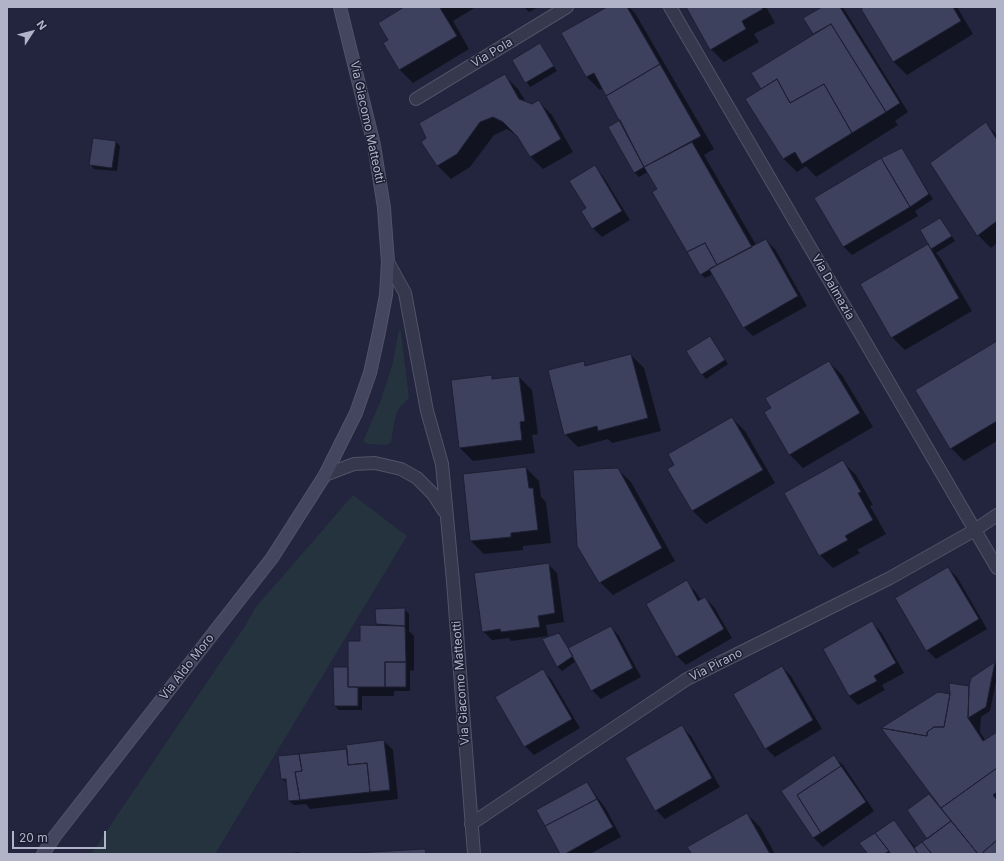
<!DOCTYPE html>
<html>
<head>
<meta charset="utf-8">
<style>
	body { margin:0 }
	#map { position:relative; width:1004px; height:861px; overflow:hidden; background:#22253d; font-family:Inter,sans-serif }
	canvas { display:block }
	.frame { position:absolute; inset:0; border:8px solid #b1b3c9; pointer-events:none }
	.north { position:absolute; left:12px; top:12px; width:40px; height:40px; -webkit-text-stroke:3px #1b1e32; paint-order:stroke; rotate:54deg; font-size:11px; font-weight:700; line-height:16px; text-align:center; color:#b1b3c9 }
	.north::after { content:''; display:block; margin:auto; width:14px; height:18px; background:#b1b3c9; clip-path:polygon(50% 0,100% 100%,50% 72%,0 100%) }
	.scale { position:absolute; left:12px; top:831px; width:94px; height:18px; box-sizing:border-box; border:2px solid #b1b3c9; border-top:0; padding-left:5px; font-size:12px; line-height:14px; white-space:nowrap; color:#b1b3c9; -webkit-text-stroke:3px #1b1e32; paint-order:stroke }
</style>
</head>
<body>
<div id="map">
<canvas width="1004" height="861"></canvas>
<div class="frame"></div>
<div class="north">N</div>
<div class="scale">20 m</div>
</div>
<script>
const g = document.querySelector('canvas').getContext('2d');
g.lineJoin = 'round';
function fill(path, color) { g.fillStyle = color; g.fill(path, 'evenodd'); }
const poly = rows => new Path2D(rows.map(r => 'M' + r).join(''));
function strokePath(path, color, width, dash) { g.strokeStyle = color; g.lineWidth = width; g.lineCap = dash ? 'butt' : 'round'; g.setLineDash(dash || []); g.stroke(path); }
function drawText(font, color, halo, rows, align = 'center') {
  g.font = font + ' Inter,sans-serif'; g.lineWidth = 3; g.setLineDash([]); g.textBaseline = 'middle'; g.strokeStyle = halo; g.fillStyle = color; for (const [text, x, y, turn = 0] of rows) {
    g.save(); g.translate(x, y); g.rotate((+turn || 0) * Math.PI / 180); g.textAlign = isNaN(turn) ? turn : align; if (halo) g.strokeText(text, 0, 0); g.fillText(text, 0, 0); g.restore();
  }
}
const green = poly([
	[399,329,401,332,409,398,400,407,396,414,391,442,386,445,367,444,364,442,364,439,381,400,393,362],
	[353,495,407,536,215,854,91,854,245,626,255,608]
]);
const shadow = poly([
	[406,7,476,7,453,21,469,49,413,83,400,70,384,43,389,40],
	[524,7,538,7,529,12],
	[609,7,629,7,635,13,714,149,704,155,756,245,766,240,775,249,807,306,753,336,744,327,713,274,705,278,701,274,649,171,639,177,635,173,622,120,603,88,600,90,587,77,563,34],
	[687,7,766,7,775,23,754,34,759,42,724,62,711,49],
	[824,7,841,7,844,9,908,112,895,121,898,125,816,177,806,166,797,172,784,159,746,99,762,89,831,25,835,20],
	[866,7,957,7,973,34,907,75,894,62],
	[539,45,557,71,530,87,513,60],
	[505,76,518,89,526,102,532,105,539,102,552,115,573,152,543,169,530,156,518,136,507,129,494,135,470,167,451,179,438,166,422,142],
	[986,124,997,135,997,243,991,248,978,235],
	[116,142,120,146,117,171,94,169,90,164],
	[902,149,933,199,915,211,918,216,852,255,843,246],
	[594,167,603,176,630,220,602,237,593,228,587,209],
	[940,219,955,241,936,253,941,259,972,311,905,350,892,337,928,246,932,248],
	[710,337,728,364,706,379,702,374],
	[997,342,997,441,964,461,951,448],
	[631,355,644,368,661,431,612,443,608,439,578,447,565,434,583,362,587,366],
	[829,362,842,375,873,427,803,468,790,455,766,413],
	[491,376,495,380,519,377,532,390,538,434,532,435,535,453,473,461,460,448],
	[732,418,745,431,775,483,706,524,693,511,668,469],
	[843,462,856,475,873,505,870,506,886,534,857,550,860,553,833,568,820,555],
	[526,468,539,481,541,497,546,502,551,543,523,546,523,550,484,554,471,541],
	[617,469,631,482,675,561,613,595,600,582],
	[548,564,557,573,564,622,546,625,548,636,511,641,509,638,492,640,483,631],
	[948,568,957,577,987,629,936,659,927,650],
	[686,582,695,591,701,600,705,598,714,607,732,638,686,665,677,656],
	[404,609,409,614,409,631,414,636,414,671,410,670,410,691,394,691,394,696,362,696,362,710,339,710,335,706,348,668,361,642,379,626,377,624],
	[872,623,881,632,904,673,882,685,885,690,858,705,849,696],
	[611,627,619,636,641,677,601,699,592,690,576,661,562,671,558,667,543,640,559,634,569,649],
	[995,663,997,665,997,676,990,711,981,717,980,732,986,741,997,733,997,854,869,854,894,821,916,848,928,839,929,795,937,801,951,695,969,687],
	[782,667,791,676,822,729,775,757,766,748],
	[542,670,551,679,580,728,534,755,525,746],
	[682,727,691,736,720,787,665,819,656,810],
	[384,741,393,750,398,799,310,809,306,804,294,805,289,801,287,783,282,779,348,750],
	[834,757,843,765,874,811,823,847,814,838,782,792],
	[587,783,606,809,621,837,590,854,562,854],
	[747,814,760,827,775,854,693,854],
	[299,852,301,854,283,854]
]);
const building = poly([
	[404,7,442,7,440,8,457,36,399,70,383,43,388,40,378,23,404,7],
	[607,7,627,7,660,64,606,96,594,73,586,77,561,33,607,7],
	[686,7,761,7,763,9,742,21,746,29,710,50,686,7],
	[822,7,840,7,900,103,886,112,831,24,813,34,803,18,822,7],
	[864,7,953,7,961,21,893,62,861,9,864,7],
	[831,24,886,112,852,133,824,84,790,103,777,79,761,89,751,73,831,24],
	[540,43,554,66,525,83,512,60,540,43],
	[660,64,701,136,644,167,606,96,660,64],
	[505,74,519,99,532,104,539,100,561,139,530,157,517,136,503,122,493,117,480,122,457,154,437,166,421,142,426,138,419,123,505,74],
	[777,79,790,103,824,84,852,133,802,164,795,152,783,159,745,99,777,79],
	[620,120,644,167,634,173,608,127,620,120],
	[986,122,997,140,997,221,977,236,930,163,986,122],
	[93,138,116,141,112,168,89,165,93,138],
	[692,142,752,247,717,265,705,243,687,252,652,192,657,189,644,167,692,142],
	[902,148,929,194,910,207,881,158,902,148],
	[881,158,910,207,843,247,814,198,881,158],
	[595,165,622,211,592,229,581,211,586,208,569,181,595,165],
	[940,218,952,236,931,249,920,230,940,218],
	[766,239,798,296,743,328,709,269,766,239],
	[705,243,717,265,700,275,687,252,705,243],
	[928,244,959,298,891,338,860,284,928,244],
	[710,336,725,360,701,375,686,351,710,336],
	[997,341,997,421,950,449,915,390,997,341],
	[631,354,648,418,598,431,597,426,564,435,548,370,584,361,585,366,631,354],
	[829,361,860,413,789,455,764,412,771,408,765,398,829,361],
	[492,375,492,379,519,376,525,421,520,422,522,440,459,448,451,380,492,375],
	[732,417,763,470,692,511,667,469,674,465,668,454,732,417],
	[843,460,861,492,858,493,873,520,845,536,848,540,819,556,784,493,843,460],
	[526,467,529,488,533,488,538,530,511,533,511,537,470,541,463,474,526,467],
	[618,468,662,548,599,583,577,546,573,470,618,468],
	[549,563,555,613,538,616,540,627,501,632,500,629,482,632,474,573,549,563],
	[948,567,979,619,926,651,895,598,948,567],
	[687,580,698,601,705,597,724,629,676,657,646,604,687,580],
	[405,608,405,626,376,624,375,609,405,608],
	[872,621,896,663,874,676,877,681,849,696,823,649,872,621],
	[360,625,405,626,406,662,385,662,385,687,348,687,348,641,360,641,360,625],
	[611,626,633,668,591,691,568,648,611,626],
	[559,633,573,656,557,667,542,639,559,633],
	[385,662,406,662,406,687,385,687,385,662],
	[995,662,986,707,968,718,969,686,971,678,995,662],
	[782,666,813,720,765,749,733,694,782,666],
	[333,667,348,667,348,687,358,687,358,706,334,706,333,667],
	[543,669,572,719,524,747,495,697,543,669],
	[949,683,969,686,968,718,983,741,997,732,997,768,941,808,881,728,927,736,927,732,934,727,944,727,950,694,949,683],
	[938,692,950,694,944,727,934,727,927,732,927,736,881,728,938,692],
	[682,725,712,778,655,811,625,758,682,725],
	[384,740,390,790,370,792,367,763,348,765,346,745,384,740],
	[347,749,348,765,367,763,370,792,300,800,295,772,302,771,299,754,347,749],
	[299,754,302,771,295,772,300,800,288,801,286,779,281,779,278,756,299,754],
	[834,755,841,766,797,795,821,833,813,838,781,791,834,755],
	[841,766,866,802,821,833,797,795,841,766],
	[997,768,997,792,993,795,997,800,997,840,981,854,978,854,941,808,997,768],
	[587,782,597,799,545,826,536,810,587,782],
	[929,794,951,821,927,839,907,810,929,794],
	[597,799,613,827,565,854,560,854,545,826,597,799],
	[747,813,770,854,692,854,687,847,747,813],
	[894,820,914,848,918,854,891,854,875,833,894,820],
	[951,821,978,854,932,854,922,842,951,821],
	[875,833,889,851,884,854,868,854,859,843,875,833],
	[997,840,997,854,981,854,997,840],
	[922,842,932,854,918,854,914,848,922,842],
	[425,849,426,854,355,854,355,853,425,849]
]);
const street = poly([
	[670,7,997,568],
	[416,99,567,7],
	[388,262,405,293,427,411,442,464,453,581,474,854],
	[325,475,354,464,375,463,401,469,417,478,433,494,444,511],
	[471,824,687,679,890,578,975,530,997,515]
]);
const secondary = poly([
	[43,854,55,836,272,558,325,475,356,413,370,373,379,332,386,295,388,262,384,208,374,145,340,7]
]);
const streetNames = [
	["Via Pola",492,53,-31],
	["Via Giacomo Matteotti",367,122,78],
	["Via Dalmazia",833,287,60],
	["Via Pirano",716,665,-27],
	["Via Aldo Moro",187,667,-52],
	["Via Giacomo Matteotti",461,683,-94]
];
fill(green, '#24333e');
fill(shadow, '#0007');
fill(building, '#3e415d');
strokePath(building, '#1d1f34', 1);
strokePath(street, '#515368', 14);
strokePath(secondary, '#515368', 14);
strokePath(street, '#36384d', 12);
strokePath(secondary, '#444660', 12);
drawText('12px', '#b1b3c9', '#1b1e32', streetNames);
</script>
</body>
</html>
